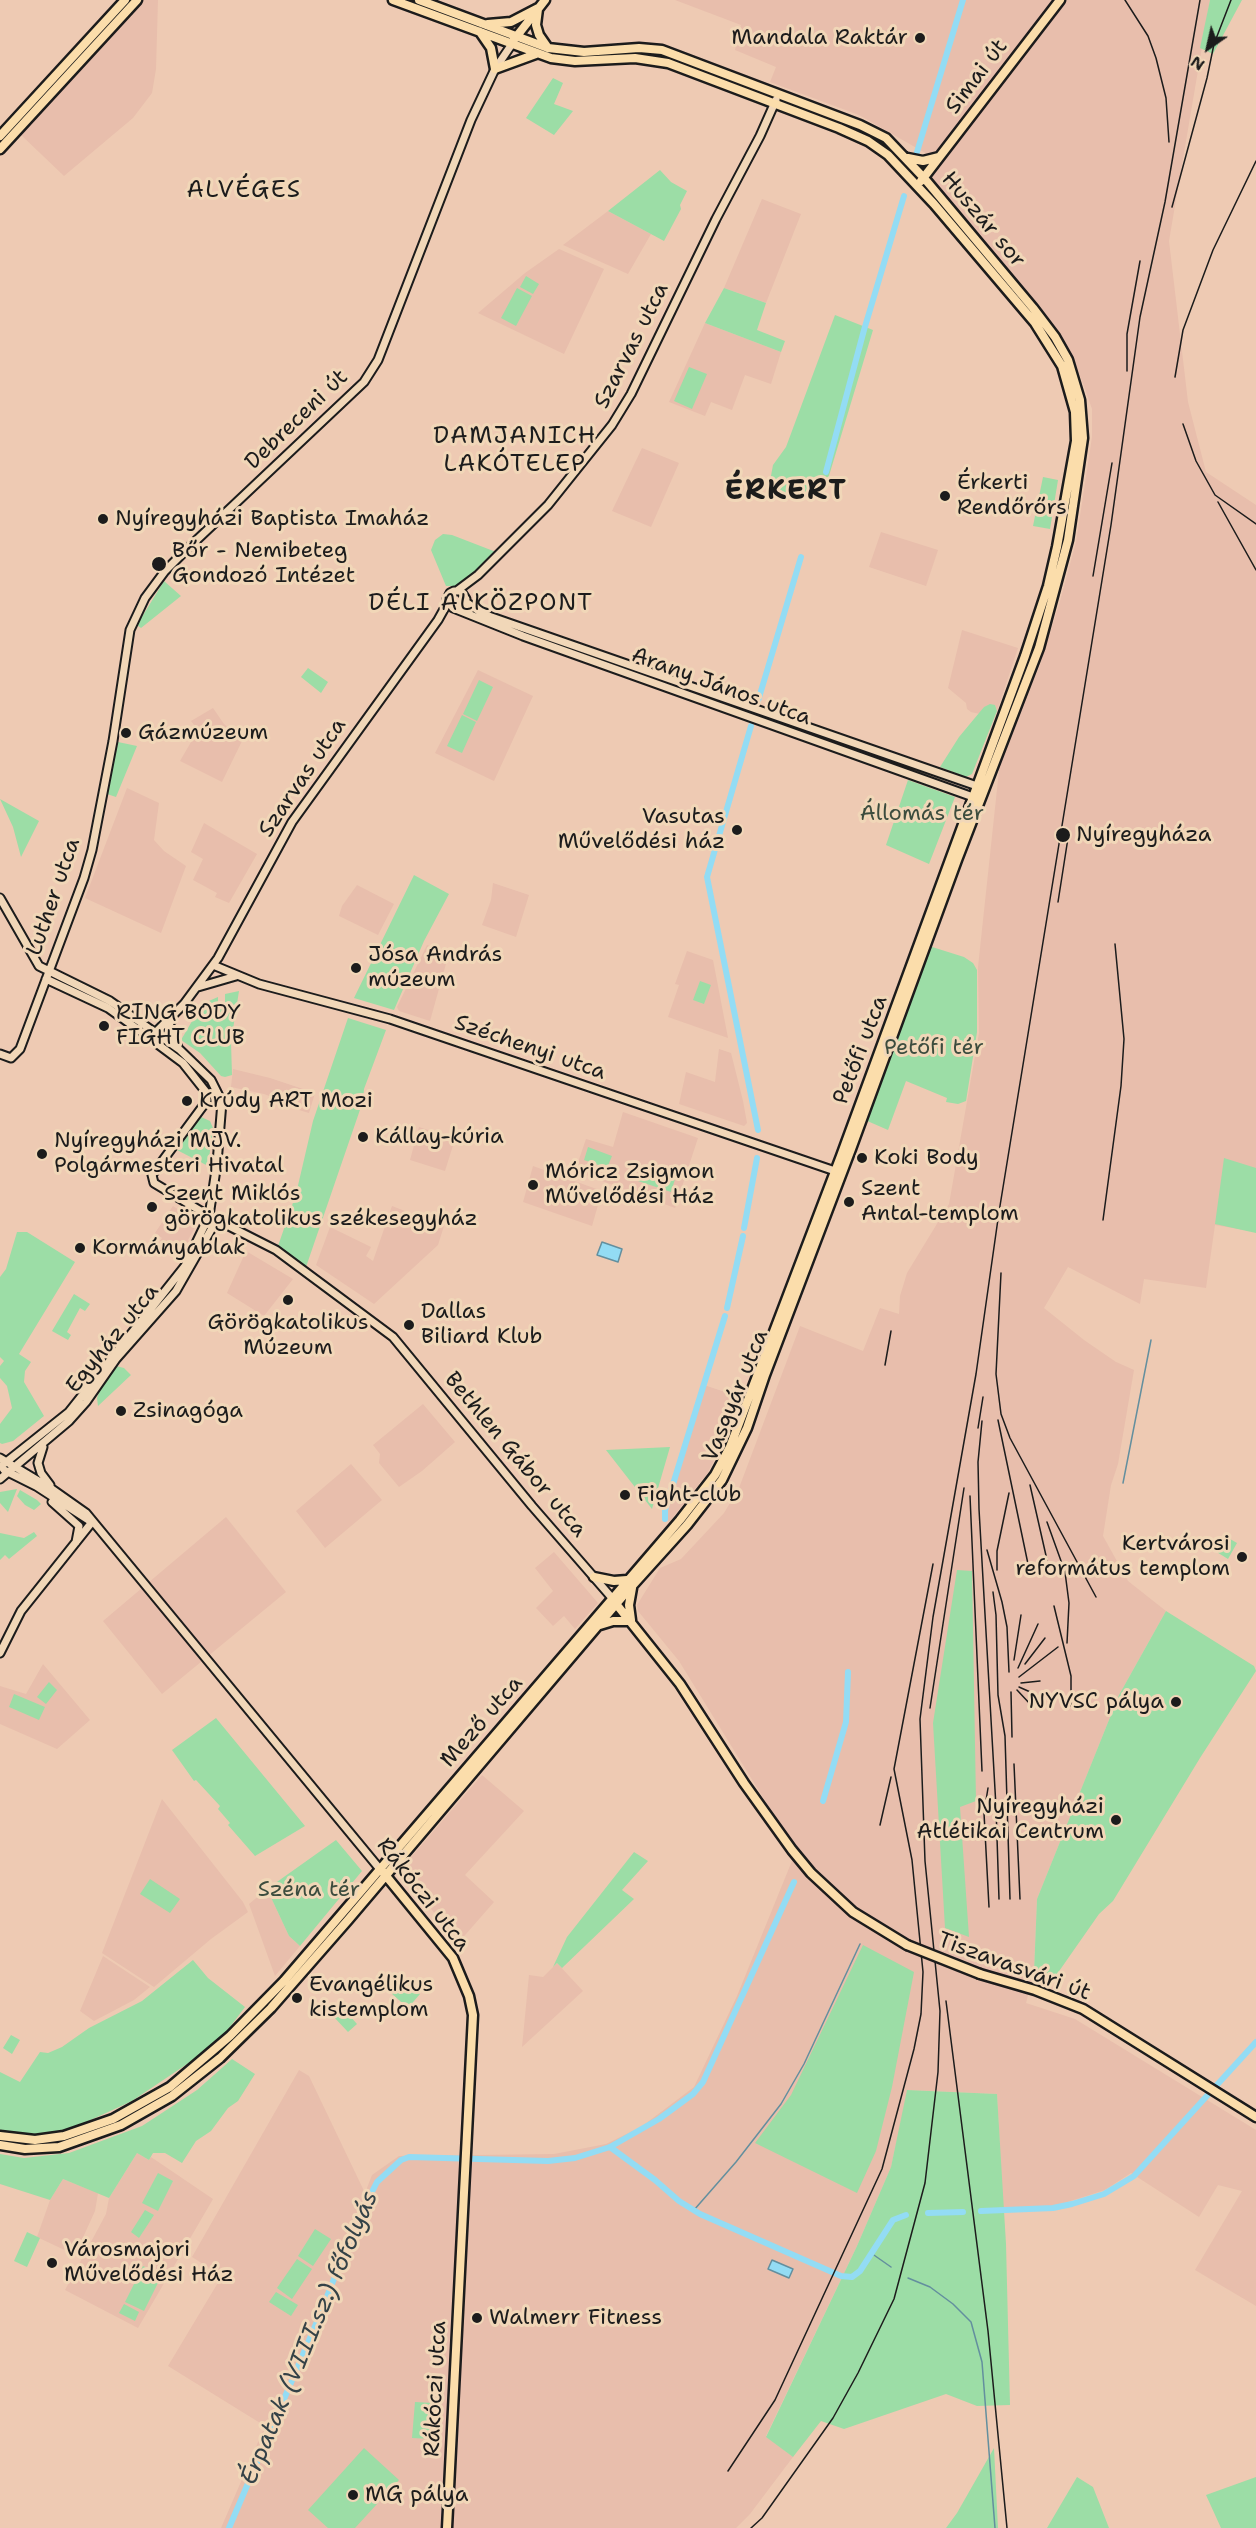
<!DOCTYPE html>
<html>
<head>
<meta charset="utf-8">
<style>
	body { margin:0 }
	#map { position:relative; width:1256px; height:2528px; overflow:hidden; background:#eecab3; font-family:"Shantell Sans",sans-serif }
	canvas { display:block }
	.north { position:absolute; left:1178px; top:18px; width:60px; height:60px; -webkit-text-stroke:4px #f1d7b8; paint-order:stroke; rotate:214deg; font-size:16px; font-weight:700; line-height:24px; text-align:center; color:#1c1c1c }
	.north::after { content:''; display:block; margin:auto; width:21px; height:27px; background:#1c1c1c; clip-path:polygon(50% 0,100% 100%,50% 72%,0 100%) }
</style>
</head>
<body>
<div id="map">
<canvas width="1256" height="2528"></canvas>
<div class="north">N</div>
</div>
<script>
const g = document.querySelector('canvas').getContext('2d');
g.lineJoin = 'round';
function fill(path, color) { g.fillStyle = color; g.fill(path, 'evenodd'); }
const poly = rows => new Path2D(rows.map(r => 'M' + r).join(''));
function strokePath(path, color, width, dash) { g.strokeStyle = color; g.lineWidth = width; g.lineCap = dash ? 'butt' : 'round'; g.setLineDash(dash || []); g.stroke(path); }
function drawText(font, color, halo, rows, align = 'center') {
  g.font = font + ' "Shantell Sans",sans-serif'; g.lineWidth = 6; g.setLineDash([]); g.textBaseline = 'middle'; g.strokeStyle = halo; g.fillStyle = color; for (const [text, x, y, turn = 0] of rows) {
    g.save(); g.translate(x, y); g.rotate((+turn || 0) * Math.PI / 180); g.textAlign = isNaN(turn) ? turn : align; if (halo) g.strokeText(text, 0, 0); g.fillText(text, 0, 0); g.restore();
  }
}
const built = poly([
	[140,0,158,0,156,69,152,93,133,118,64,176,19,133],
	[675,0,1210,0,1169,241,1188,402,1206,472,1256,505,1256,1232,1215,1225,1206,1288,1144,1279,1140,1304,1068,1267,1044,1308,1084,1340,1116,1362,1134,1370,1118,1464,1111,1485,1103,1536,1128,1581,1166,1611,1119,1695,1037,1899,1034,1972,1026,2003,1075,2019,1256,2130,1256,2306,1195,2270,1242,2191,1218,2185,1199,2217,1131,2173,1105,2190,1052,2207,1003,2208,997,2094,908,2090,891,2167,857,2246,766,2436,793,2457,750,2514,736,2528,221,2528,265,2426,168,2366,222,2276,192,2257,299,2070,309,2076,365,2193,372,2175,399,2156,554,2154,606,2144,641,2127,694,2087,737,1996,796,1851,679,1661,638,1611,637,1605,660,1568,681,1559,724,1513,739,1488,800,1326,863,1351,880,1308,899,1314,900,1296,907,1273,949,1204,979,1033,978,967,1001,752,1039,668,1060,601,1076,542,1092,437,1092,409,1084,386,1070,352,1040,306,930,180,941,162,859,115,770,82,776,67,735,50,741,25],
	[762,199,801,214,766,303,724,288],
	[608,211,651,234,628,274,563,245],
	[559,249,604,269,564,354,478,313,525,273],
	[705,323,781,352,771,384,745,375,732,410,711,402,705,416,669,402],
	[642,448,679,463,651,527,612,511],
	[881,532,938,550,926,586,869,567],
	[962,630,1018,648,997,711,995,705,984,707,980,714,971,712,967,709,966,703,948,688],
	[478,670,533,696,494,781,435,753],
	[213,708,224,724,243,739,222,782,180,761,198,730,191,721],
	[127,788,159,803,154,840,164,851,186,866,161,933,85,898],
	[204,823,257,854,229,903,215,897,217,893,193,880,203,859,191,852],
	[493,883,529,895,516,937,482,925,491,900],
	[357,885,394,904,378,935,339,916,342,906],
	[427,945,449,953,430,1021,399,1011,397,1007],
	[687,951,713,960,728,1038,668,1017,679,985,675,984],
	[719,1049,731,1053,743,1101,747,1123,744,1126,679,1104,686,1072,715,1082],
	[233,1069,270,1078,315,1093,309,1113,279,1104,280,1100,264,1094,231,1087],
	[623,1112,698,1138,675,1208,575,1171,586,1139,613,1147],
	[419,1127,455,1139,445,1171,410,1160],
	[533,1166,602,1191,592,1226,523,1202],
	[173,1206,198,1222,188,1240,189,1241,182,1257,160,1241,162,1238,155,1233],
	[392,1206,444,1226,438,1245,374,1304,316,1265,330,1227,371,1247,366,1256,373,1261],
	[246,1251,293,1279,264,1316,227,1293],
	[704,1385,740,1397,723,1443,707,1474,669,1522,665,1515],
	[423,1404,455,1442,422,1471,399,1487,379,1463,380,1454,373,1445],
	[351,1464,382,1500,325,1548,296,1511],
	[226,1517,286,1592,162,1694,103,1621],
	[554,1552,598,1603,575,1629,564,1616,553,1626,536,1608,553,1591,535,1568],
	[43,1664,90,1720,57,1749,0,1724,0,1686,26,1694],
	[482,1775,524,1811,465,1875,494,1902,459,1942,399,1871],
	[162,1799,243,1902,248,1912,211,1939,154,1987,102,1953],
	[267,1889,289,1936,300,1946,275,1976,249,1904],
	[103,1956,150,1987,134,2000,94,2021,80,2011],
	[557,1963,583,1991,522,2047,529,1975,543,1977],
	[137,2153,149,2160,151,2157,213,2199,138,2328,65,2290,106,2214,109,2198],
	[63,2179,98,2193,95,2211,75,2255,37,2237,50,2200]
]);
const green = poly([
	[1210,0,1242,0,1213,54,1200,48],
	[553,78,563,83,554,104,573,111,554,135,526,118],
	[660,170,671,182,687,191,680,205,681,209,664,241,608,211],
	[526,276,539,284,533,294,520,287],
	[517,288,532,296,516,326,501,318],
	[724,288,766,303,757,330,785,341,781,352,705,323],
	[835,315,873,330,828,479,812,477,806,497,793,498,771,491,768,492,773,465,786,447],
	[689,367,707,374,692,409,674,401],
	[1043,477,1058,480,1050,529,1033,526],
	[443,534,452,535,496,552,460,586,446,586,431,550,435,540],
	[164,581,181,596,141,628,137,625],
	[308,668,328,682,321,693,301,677],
	[479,680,493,687,477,721,463,714],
	[990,704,995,705,997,711,972,774,966,777,940,767,959,737,984,707],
	[462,715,476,722,462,753,447,746],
	[118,742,137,746,116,797,107,794],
	[908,780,955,797,929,864,886,845],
	[0,799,39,821,21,857,13,827],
	[414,875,449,894,424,941,394,1010,354,998],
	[929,946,964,957,973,963,977,970,977,1032,966,1101,958,1104,946,1102,947,1098,906,1081,888,1130,865,1120],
	[700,981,711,985,704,1004,693,1000],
	[239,991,231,1042,232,1075,225,1077,221,1076,200,1053,181,1040,202,1004,218,997,218,1004,225,1005,225,994],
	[348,1018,386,1030,364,1089,363,1101,306,1267,278,1246,296,1194,313,1121],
	[201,1117,210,1121,213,1128,208,1166,177,1150],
	[588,1147,612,1156,607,1168,584,1160],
	[1224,1158,1256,1168,1256,1233,1215,1224],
	[644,1165,676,1176,671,1192,638,1181],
	[17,1232,27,1232,75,1262,19,1354,31,1362,25,1371,24,1382,44,1416,13,1441,2,1444,0,1443,0,1424,12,1408,7,1386,0,1378,0,1366,4,1361,0,1357,0,1277,6,1269],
	[74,1294,90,1304,85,1311,80,1308,67,1332,71,1335,68,1340,52,1331],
	[116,1366,124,1368,131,1375,98,1406,97,1398,100,1389],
	[670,1447,652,1509,606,1450],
	[17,1489,8,1512,0,1503,0,1492],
	[20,1490,37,1500,41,1504,34,1510,25,1505,17,1496],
	[34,1532,37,1536,9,1559,5,1555,0,1560,0,1533,24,1538],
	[1225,1536,1237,1543,1228,1559,1215,1551],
	[957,1570,972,1571,976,1801,960,1807,969,1937,945,1928,933,1723],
	[1166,1611,1254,1666,1256,1671,1200,1758,1113,1901,1099,1914,1055,1977,1034,1972,1037,1899,1119,1695],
	[49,1682,57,1690,46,1704,37,1697],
	[14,1694,45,1707,39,1720,9,1707],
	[216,1718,305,1826,255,1856,228,1825,230,1823,218,1809,220,1806,196,1780,194,1781,172,1750],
	[336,1840,362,1871,300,1946,289,1936,267,1889],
	[634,1852,648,1861,622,1890,634,1899,562,1968,557,1963,553,1967,567,1937],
	[150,1879,180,1899,170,1913,140,1894],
	[863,1945,914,1972,892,2087,876,2151,857,2193,755,2143,791,2095],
	[193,1960,208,1978,245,2007,227,2031,196,2058,132,2101,69,2130,43,2135,0,2131,0,2072,20,2082,40,2052,48,2053,62,2047,89,2028,142,2001],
	[394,1972,420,1994,408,2008,383,1986],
	[342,2007,357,2024,348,2032,332,2015],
	[11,2035,20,2040,12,2054,3,2048],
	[232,2059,255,2074,238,2101,228,2108,211,2131,196,2141,182,2163,165,2153,153,2153,149,2160,137,2153,109,2198,63,2179,50,2200,0,2184,0,2154,24,2158,69,2153,142,2126,197,2090],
	[907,2090,997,2094,1006,2244,1010,2405,977,2406,946,2394,844,2429,821,2421,793,2457,766,2437,857,2246,891,2167],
	[158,2173,173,2181,158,2211,142,2203],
	[145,2210,154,2215,139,2238,131,2232],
	[315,2229,331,2239,313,2266,298,2256],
	[27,2232,40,2238,27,2267,14,2261],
	[297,2259,312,2269,292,2299,277,2288],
	[143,2266,162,2275,144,2311,125,2302],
	[276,2292,298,2305,291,2316,269,2302],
	[124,2304,139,2312,135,2321,119,2313],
	[415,2402,434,2403,431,2439,412,2438],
	[364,2448,399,2480,355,2528,328,2528,308,2510],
	[994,2448,998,2528,946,2528,957,2513],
	[1077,2477,1093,2487,1109,2528,1047,2528],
	[1256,2477,1256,2528,1221,2528,1206,2495]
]);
const water = poly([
	[602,1242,622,1249,618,1262,597,1255,602,1242],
	[772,2260,793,2269,789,2278,768,2269,772,2260]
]);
const stream = poly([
	[1123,1483,1151,1340],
	[694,2210,736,2162,781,2104,804,2064,860,1944],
	[871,2253,891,2267],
	[908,2278,930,2287,953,2304,971,2322,982,2362,995,2528]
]);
const canal = poly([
	[917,152,963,0],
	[826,472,864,330,904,196],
	[758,701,801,557],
	[751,726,707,877,758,1130],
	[744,1228,757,1158],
	[727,1308,743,1236],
	[665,1519,665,1510,725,1316],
	[823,1801,846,1722,848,1672],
	[610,2147,655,2180,679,2201,700,2214,841,2276,852,2277,860,2271,893,2220,906,2215],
	[981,2211,1053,2208,1072,2204,1104,2194,1134,2176,1256,2042],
	[928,2213,963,2212],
	[229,2528,316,2324,358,2219,377,2182,401,2160,409,2157,548,2161,575,2158,610,2147,659,2119,693,2094,703,2082,794,1882]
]);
const minor = poly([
	[458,590,478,575,548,505,612,425,631,394,716,219,760,136,776,100],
	[466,602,483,614,977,786,980,790],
	[458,609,464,606,466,599,461,591,454,591,450,593,447,599,453,608,523,636,973,797],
	[0,898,39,966,110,1001,180,1050,211,1080,222,1102,217,1163,209,1216,185,1266,69,1412,0,1467],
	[213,965,259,984,390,1019,835,1171],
	[46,979,108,1008,136,1028,183,1063,206,1092,207,1100,203,1106,152,1175,154,1183,209,1216,276,1250,393,1337,532,1506,612,1598],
	[198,987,236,976],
	[172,1020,168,1026,178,1047],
	[154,1034,184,1004,218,958,292,822,438,620,448,602],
	[0,1054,11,1058,20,1049,84,878,92,850,113,741,130,630,145,598,165,571,185,551,364,382,378,360,471,120,495,69,512,44],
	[43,1447,38,1463,41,1473,50,1485],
	[0,1458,52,1489,86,1513,379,1868],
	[4,1470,36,1486,90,1521],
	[0,1479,69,1421,86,1402,116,1359,176,1291,212,1228,209,1216],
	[52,1502,79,1526,76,1542],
	[0,1653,21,1611,92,1522]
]);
const major = poly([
	[538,9,536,25,539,35,548,48],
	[488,24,511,22,538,8],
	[480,32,491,48,495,69,536,54],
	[513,41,545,0],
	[0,136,125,0],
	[0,149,137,0],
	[908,158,923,161,939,157],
	[921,181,1060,0],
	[594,1577,614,1581,627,1580],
	[613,1600,680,1684,744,1783,792,1850,811,1873,853,1912,907,1945],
	[631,1620,629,1605,632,1588],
	[600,1625,613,1621,631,1621],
	[382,1871,453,1958,469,1996,473,2015,447,2528],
	[980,1974,1035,1990,1083,2009,1256,2117],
	[0,2136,35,2140,64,2136,113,2119,170,2087,230,2036,284,1981,680,1520,715,1475,730,1447,841,1156,1025,656,1048,586,1057,547,1076,441,1075,412,1062,366,1035,323,934,204,888,155,868,141,839,128,668,63,635,58,575,61,551,58,393,0],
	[0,2145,25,2149,59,2147,121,2125,172,2096,220,2058,271,2008,348,1920,623,1596,687,1525,722,1480,747,1428,765,1375,851,1149,957,860,1039,648,1068,540,1083,438,1080,400,1068,360,1055,337,1033,308,924,178,886,138,860,125,662,50,639,48,584,52,548,48,419,0]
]);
const rail = poly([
	[1125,0,1148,36,1156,58,1166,98,1169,142],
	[1172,207,1207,78,1214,44,1231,0],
	[1127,371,1127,334,1140,261],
	[1175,377,1183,330,1213,250,1256,161],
	[1183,424,1196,461,1215,495,1256,524],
	[1218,502,1256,570],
	[1093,576,1112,463],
	[1058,902,1068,838],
	[1103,1220,1121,1086,1124,1039,1115,944],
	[1001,1273,996,1374,1001,1414,1010,1438,1096,1597],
	[885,1365,891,1331],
	[998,1420,1028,1564],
	[982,1421,978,1462,979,1509,996,1807,999,1899],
	[978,1428,983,1397],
	[1030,1485,1047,1560],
	[970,1496,982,1771],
	[1047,1522,1065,1572,1069,1603,1067,1643],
	[987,1550,1002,1602,1007,1627,1009,1672],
	[997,1570,997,1551,1009,1493],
	[993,1592,996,1615,998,1695,1005,1736,1010,1899],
	[1054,1606,1071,1676,1071,1706],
	[1014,1660,1021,1615],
	[1025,1664,1045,1638],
	[1018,1668,1038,1624],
	[1019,1677,1058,1647],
	[1021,1683,1040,1681],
	[1019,1687,1037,1695],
	[1017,1690,1031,1705],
	[1011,1692,1012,1737],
	[930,1708,964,1488],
	[1014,1764,1020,1899],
	[988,1788,984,1813,989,1907],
	[880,1825,891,1777],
	[946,2001,988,2331,1007,2528],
	[728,2471,775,2400,882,2169,914,2049,921,2014,923,1972,912,1860,894,1769,933,1564],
	[751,2528,762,2518,833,2418,858,2373,894,2299,925,2183,938,2072,940,2011,925,1861,920,1719,933,1617,976,1374,999,1212,1111,525,1140,317,1165,202,1200,0]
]);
const majorBridge = poly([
	[907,1945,980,1974]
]);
const markers = [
	[920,38,6,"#1c1c1c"],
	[945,496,6,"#1c1c1c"],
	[103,519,6,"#1c1c1c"],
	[159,564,8,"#1c1c1c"],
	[126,733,6,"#1c1c1c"],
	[737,830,6,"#1c1c1c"],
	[1063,835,8,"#1c1c1c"],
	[356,968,6,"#1c1c1c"],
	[104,1026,6,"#1c1c1c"],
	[187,1101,6,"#1c1c1c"],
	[363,1137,6,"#1c1c1c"],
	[42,1154,6,"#1c1c1c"],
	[862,1158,6,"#1c1c1c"],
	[533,1185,6,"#1c1c1c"],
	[849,1202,6,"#1c1c1c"],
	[152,1207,6,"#1c1c1c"],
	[80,1248,6,"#1c1c1c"],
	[288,1300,6,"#1c1c1c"],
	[409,1325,6,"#1c1c1c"],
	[121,1411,6,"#1c1c1c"],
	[625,1495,6,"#1c1c1c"],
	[1242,1557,6,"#1c1c1c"],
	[1176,1702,6,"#1c1c1c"],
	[1116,1820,6,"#1c1c1c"],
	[297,1998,6,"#1c1c1c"],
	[52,2263,6,"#1c1c1c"],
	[477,2318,6,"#1c1c1c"],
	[353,2495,6,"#1c1c1c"]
];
const poiNames = [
	["Mandala Raktár",908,38,"right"],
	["Érkerti",957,483],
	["Rendőrőrs",957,508],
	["Nyíregyházi Baptista Imaház",115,519],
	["Bőr - Nemibeteg",172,551],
	["Gondozó Intézet",172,576],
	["Gázmúzeum",138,733],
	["Vasutas",725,817,"right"],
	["Művelődési ház",725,842,"right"],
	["Nyíregyháza",1076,835],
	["Jósa András",368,955],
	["múzeum",368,980],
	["RING BODY",116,1013],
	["FIGHT CLUB",116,1038],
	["Krúdy ART Mozi",199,1101],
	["Kállay-kúria",375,1137],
	["Nyíregyházi MJV.",54,1141],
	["Polgármesteri Hivatal",54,1166],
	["Koki Body",874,1158],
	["Móricz Zsigmon",545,1172],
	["Művelődési Ház",545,1197],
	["Szent",861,1189],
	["Antal-templom",861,1214],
	["Szent Miklós",164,1194],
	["görögkatolikus székesegyház",164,1219],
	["Kormányablak",92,1248],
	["Dallas",421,1312],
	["Biliard Klub",421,1337],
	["Görögkatolikus",288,1323,"center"],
	["Múzeum",288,1348,"center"],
	["Zsinagóga",133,1411],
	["Fight-club",637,1495],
	["Kertvárosi",1230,1544,"right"],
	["református templom",1230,1569,"right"],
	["NYVSC pálya",1164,1702,"right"],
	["Nyíregyházi",1104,1807,"right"],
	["Atlétikai Centrum",1104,1832,"right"],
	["Evangélikus",309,1985],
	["kistemplom",309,2010],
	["Városmajori",64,2250],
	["Művelődési Ház",64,2275],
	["Walmerr Fitness",489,2318],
	["MG pálya",365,2495]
];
const streetNames = [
	["Simai út",977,77,-53],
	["Huszár sor",983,220,50],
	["Szarvas utca",632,346,-63],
	["Debreceni út",297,420,-44],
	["Arany János utca",721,687,20],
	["Szarvas utca",303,778,-56],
	["Luther utca",54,897,-71],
	["Széchenyi utca",530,1048,19],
	["Petőfi utca",861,1050,-69],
	["Egyház utca",113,1339,-51],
	["Vasgyár utca",736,1396,-68],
	["Bethlen Gábor utca",515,1455,50],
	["Mező utca",482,1722,-49],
	["Rákóczi utca",423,1895,52],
	["Tiszavasvári út",1014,1967,20],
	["Rákóczi utca",436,2389,-87]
];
const parkNames = [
	["Állomás tér",922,814],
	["Petőfi tér",934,1048],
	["Széna tér",309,1890]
];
const neighbourhoodNames = [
	["ALVÉGES",244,191],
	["DAMJANICH",515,437],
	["LAKÓTELEP",515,465],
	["DÉLI ALKÖZPONT",481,604]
];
const waterNames = [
	["Érpatak (VIII.sz.) főfolyás",310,2338,-67]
];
const districtNames = [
	["ÉRKERT",786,492]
];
fill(built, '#e8beac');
fill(green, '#9cdda6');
fill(water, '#93dcf4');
strokePath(water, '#638f9e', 1.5);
strokePath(stream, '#638f9e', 1.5);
strokePath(canal, '#93dcf4', 6);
strokePath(minor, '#1c1c1c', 11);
strokePath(major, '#1c1c1c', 13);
strokePath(minor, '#f1d7b8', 7);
strokePath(major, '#fbddab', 8);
strokePath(rail, '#1c1c1c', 1.5);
strokePath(majorBridge, '#1c1c1c', 13, []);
strokePath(majorBridge, '#fbddab', 8);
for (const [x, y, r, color] of markers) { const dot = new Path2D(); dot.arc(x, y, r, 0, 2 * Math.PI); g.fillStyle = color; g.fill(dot); strokePath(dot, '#f1d7b8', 2); }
drawText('22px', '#1c1c1c', '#f1d7b8', poiNames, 'left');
drawText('22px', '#1c1c1c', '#f1d7b8', streetNames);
drawText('22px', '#3c4c3e', '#f1d7b8', parkNames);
g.letterSpacing = '1.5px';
drawText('24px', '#1c1c1c', '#f1d7b8', neighbourhoodNames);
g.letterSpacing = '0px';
drawText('italic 24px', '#344247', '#f1d7b8', waterNames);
g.letterSpacing = '1.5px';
drawText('bold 28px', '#1c1c1c', '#f1d7b8', districtNames);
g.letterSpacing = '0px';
</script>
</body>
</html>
